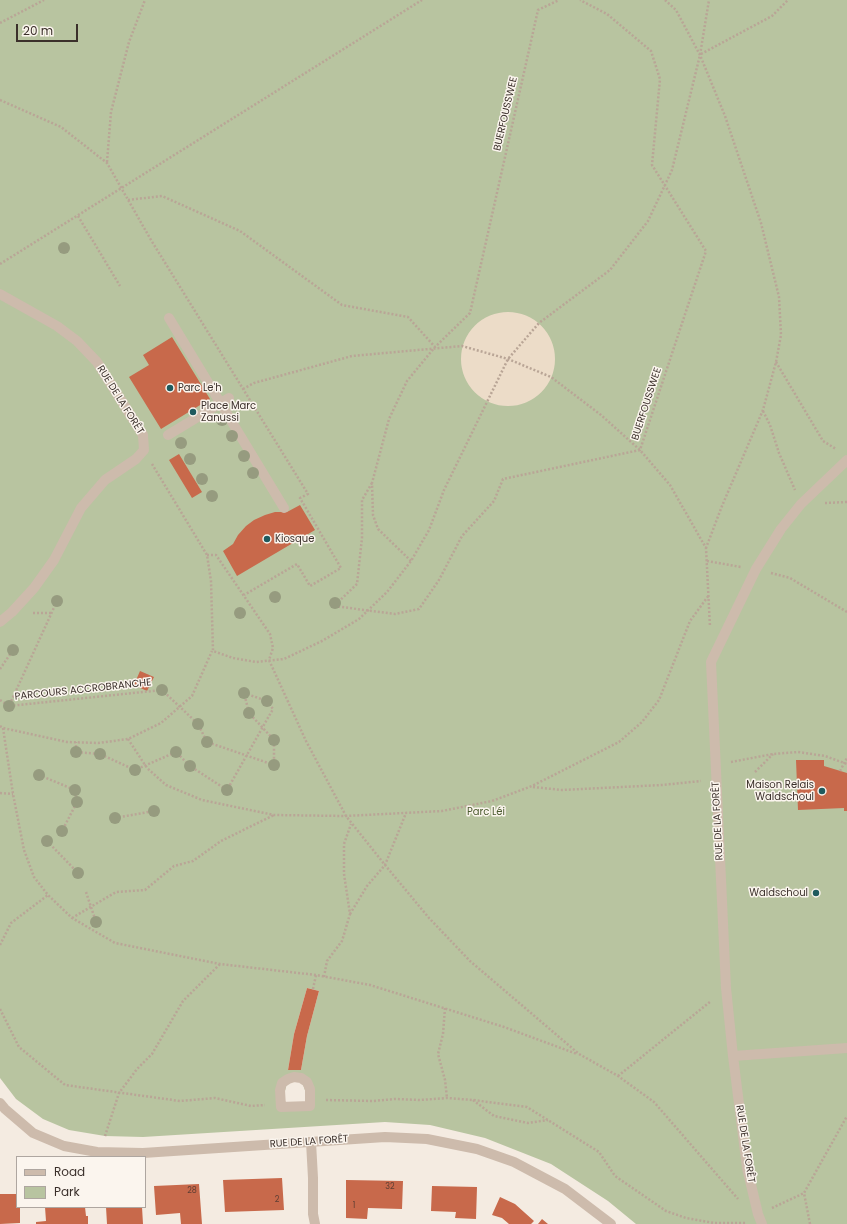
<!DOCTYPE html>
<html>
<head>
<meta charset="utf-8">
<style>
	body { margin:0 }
	#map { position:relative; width:847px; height:1224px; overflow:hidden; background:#f4ebe1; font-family:Poppins,sans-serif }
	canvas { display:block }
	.legend { position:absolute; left:16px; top:1156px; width:130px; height:52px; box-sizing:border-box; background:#fbf5ee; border:1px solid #aea6a0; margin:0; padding:5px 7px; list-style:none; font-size:12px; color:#3b302b }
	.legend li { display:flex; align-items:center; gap:8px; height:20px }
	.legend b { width:20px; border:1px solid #aea6a0 }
	.scale { position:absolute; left:16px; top:24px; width:62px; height:18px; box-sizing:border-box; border:2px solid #3b302b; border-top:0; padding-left:5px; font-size:12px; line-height:14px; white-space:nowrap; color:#3b302b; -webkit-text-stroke:3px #fbf5ee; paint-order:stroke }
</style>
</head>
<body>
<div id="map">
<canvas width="847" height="1224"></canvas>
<ul class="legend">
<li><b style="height:5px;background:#cdbbac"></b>Road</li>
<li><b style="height:11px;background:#b8c4a0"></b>Park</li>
</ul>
<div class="scale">20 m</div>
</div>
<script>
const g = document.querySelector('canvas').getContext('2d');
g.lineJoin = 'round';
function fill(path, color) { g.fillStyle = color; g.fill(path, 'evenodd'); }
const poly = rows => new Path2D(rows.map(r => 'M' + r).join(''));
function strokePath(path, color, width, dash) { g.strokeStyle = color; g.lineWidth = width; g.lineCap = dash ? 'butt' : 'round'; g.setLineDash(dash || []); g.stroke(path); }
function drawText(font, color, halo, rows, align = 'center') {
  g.font = font + ' Poppins,sans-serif'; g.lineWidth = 3; g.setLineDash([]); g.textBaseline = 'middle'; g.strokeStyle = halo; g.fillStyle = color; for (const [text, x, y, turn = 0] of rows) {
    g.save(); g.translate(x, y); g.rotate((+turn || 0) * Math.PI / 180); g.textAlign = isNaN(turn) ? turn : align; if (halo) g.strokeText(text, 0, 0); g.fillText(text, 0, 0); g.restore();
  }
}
const green = poly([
	[0,0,847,0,847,1224,636,1224,608,1201,551,1164,485,1138,430,1125,385,1122,143,1137,105,1136,69,1130,43,1119,16,1099,0,1078],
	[307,988,319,991,307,1036,301,1070,288,1070,294,1034],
	[301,1078,310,1106,281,1107,288,1079]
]);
const plaza = poly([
	'461 359a47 47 0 1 1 94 0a47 47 0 1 1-94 0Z'
]);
const building = poly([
	[172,337,210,399,161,429,129,377,149,365,143,355],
	[179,454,202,492,192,498,169,460],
	[300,505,315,530,237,576,223,551,233,544,238,535,246,526,254,520,265,515,275,512,287,512],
	[140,671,154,677,147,691,134,685],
	[796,760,824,760,824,766,847,773,847,811,844,811,844,808,798,810],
	[307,988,319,991,307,1036,301,1070,288,1070,294,1034],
	[282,1178,284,1210,225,1212,223,1180],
	[346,1180,403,1181,402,1209,368,1208,367,1219,346,1218],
	[199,1184,202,1224,181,1224,180,1213,156,1215,154,1186],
	[432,1186,477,1187,476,1219,455,1218,456,1212,431,1211],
	[0,1194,17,1194,17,1207,20,1207,20,1223,0,1224],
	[500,1197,515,1204,534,1221,531,1224,509,1224,502,1218,492,1215],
	[45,1207,85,1207,86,1216,88,1216,88,1224,36,1224,36,1222,46,1221],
	[106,1207,142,1207,143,1224,107,1224],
	[542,1219,548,1224,538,1224]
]);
const path = poly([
	[665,0,676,10,700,55,725,116,761,223,779,297,781,335,776,362,763,410,722,506,706,548],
	[0,23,44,0],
	[701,54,772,16,788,0],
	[0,100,61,127,107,163,151,240,308,494,300,498,341,568,310,586,297,564,244,595],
	[107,162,111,112,129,42,145,0],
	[128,200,162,196,240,231,342,305,408,317,435,347],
	[78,216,120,286],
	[0,264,422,0],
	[776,362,823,441,836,449],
	[243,389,254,383,352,356,462,346,508,359,551,377,601,415,640,450,670,485,706,548,710,627],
	[763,411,770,425,779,453,795,490],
	[152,464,207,555,211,581,213,651,233,658,256,662,284,659,322,641,359,619,387,592,411,561,429,530,444,490,508,359,539,323,610,270,648,221,672,170,700,55,709,0],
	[372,483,362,500,362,538,357,584,334,606,395,614,419,609,439,580,462,536,494,501,503,479,640,450,706,251,652,165,660,79,651,51,607,14,580,0],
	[825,503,847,502],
	[207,555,216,555,270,634,273,648,269,660,306,741,346,816,385,865,429,918,470,961,579,1054,618,1076,654,1102,738,1199],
	[411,561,378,529,373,515,372,483,389,419,407,381,435,347,470,313,538,10,559,0],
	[707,561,741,567],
	[771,573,790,578,847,612],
	[57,601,9,706,162,690,198,724,207,742,274,765,274,740,249,713,244,693,267,701,273,709,227,790,190,766,176,752,135,770,100,754,76,752,76,742],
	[33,613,51,613],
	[0,669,13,650],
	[0,700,9,706],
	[0,726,3,728,67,742,98,743,128,739,161,723,192,696,212,651],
	[3,728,13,794,24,850,34,877,48,895,72,918,115,943,220,964,316,975,370,985,504,1027,577,1054],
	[128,739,147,768,166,785,202,800,274,815,346,816,442,811,492,801,532,786,619,742,642,722,659,700,690,621,709,595],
	[731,762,773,754,798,752,825,756,847,764],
	[840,771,847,758],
	[755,772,773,754],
	[39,775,75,790,77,802,62,831],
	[533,787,562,790,662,785,701,781],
	[0,793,13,794],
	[115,818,154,811],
	[47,841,78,873],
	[86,892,96,922],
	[350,914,367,886,385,865,406,813],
	[72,918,116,892,145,890,174,866,193,861,221,841,274,815],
	[0,945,11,923,48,895],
	[324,977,327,961,342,941,350,914,344,874,344,844,351,824],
	[313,989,316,975],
	[445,1008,443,1034,438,1054,445,1080,447,1098],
	[0,1009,19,1047,65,1085,180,1101,215,1098,251,1106,265,1105],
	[618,1076,711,1001],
	[326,1100,373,1101,395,1099,420,1100,447,1098,473,1100,527,1107,599,1152,615,1176,666,1211,686,1218,714,1223,746,1223],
	[473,1100,494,1116,528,1123,548,1120],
	[105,1136,119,1093,137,1069,152,1054,183,1001,220,964],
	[772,1208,804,1193],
	[810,1224,804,1193,847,1116]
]);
const minor = poly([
	[0,294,57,326,77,341,97,362,143,435,144,450,136,459,105,480,81,508,54,560,34,588,12,612,0,622],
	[169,318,284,508],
	[168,435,229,398],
	[733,1056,847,1048],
	[294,1077,301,1078,307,1082,310,1089,310,1106,281,1107,280,1090,282,1083,288,1079,294,1077],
	[0,1103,5,1109,33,1133,64,1146,97,1152,143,1153,385,1137,427,1139,477,1149,514,1162,565,1189,611,1224],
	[311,1142,313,1178,313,1214,315,1224],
	[762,1224,758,1214,747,1168,733,1056,726,988,711,662,756,569,781,529,801,504,847,460]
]);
const trees = [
	[64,248],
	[222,420],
	[232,436],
	[181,443],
	[244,456],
	[190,459],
	[253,473],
	[202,479],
	[212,496],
	[275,597],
	[57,601],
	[335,603],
	[240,613],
	[13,650],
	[162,690],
	[244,693],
	[267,701],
	[9,706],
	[249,713],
	[198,724],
	[274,740],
	[207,742],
	[76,752],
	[176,752],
	[100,754],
	[274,765],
	[190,766],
	[135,770],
	[39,775],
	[75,790],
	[227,790],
	[77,802],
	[154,811],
	[115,818],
	[62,831],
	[47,841],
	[78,873],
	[96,922]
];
const markers = [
	[170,388,4,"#1f5a5e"],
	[193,412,4,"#1f5a5e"],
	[267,539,4,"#1f5a5e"],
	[822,791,4,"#1f5a5e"],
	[816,893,4,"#1f5a5e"]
];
const numberNames = [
	["32",390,1187],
	["28",192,1191],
	["2",277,1200],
	["1",354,1206]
];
const streetNames = [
	["BUERFOUSSWEE",506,114,-77],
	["RUE DE LA FORÊT",120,400,58],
	["BUERFOUSSWEE",647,404,-72],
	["PARCOURS ACCROBRANCHE",83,690,-6],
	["RUE DE LA FORÊT",718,821,-93],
	["RUE DE LA FORÊT",309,1142,-4],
	["RUE DE LA FORÊT",745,1144,81]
];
const poiNames = [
	["Parc Le'h",178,388],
	["Place Marc",201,406],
	["Zanussi",201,418],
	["Kiosque",275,539],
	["Maison Relais",814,785,"right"],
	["Waldschoul",814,797,"right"],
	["Waldschoul",808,893,"right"]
];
const parkNames = [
	["Parc Léi",486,812]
];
fill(green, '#b8c4a0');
fill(plaza, '#ecdcc8');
fill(building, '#c8694b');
strokePath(path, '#b9a596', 2.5, [2, 2]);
strokePath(minor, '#cdbbac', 10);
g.fillStyle = '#969b7f';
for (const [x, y] of trees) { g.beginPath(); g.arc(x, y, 6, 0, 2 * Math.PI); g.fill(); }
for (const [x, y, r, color] of markers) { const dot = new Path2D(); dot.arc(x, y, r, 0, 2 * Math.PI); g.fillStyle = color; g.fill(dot); strokePath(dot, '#fbf5ee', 1.5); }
drawText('8px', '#5e3e33', null, numberNames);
drawText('10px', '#3b302b', '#fbf5ee', streetNames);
drawText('10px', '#3b302b', '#fbf5ee', poiNames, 'left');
drawText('10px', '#4a5a2e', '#fbf5ee', parkNames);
</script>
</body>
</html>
